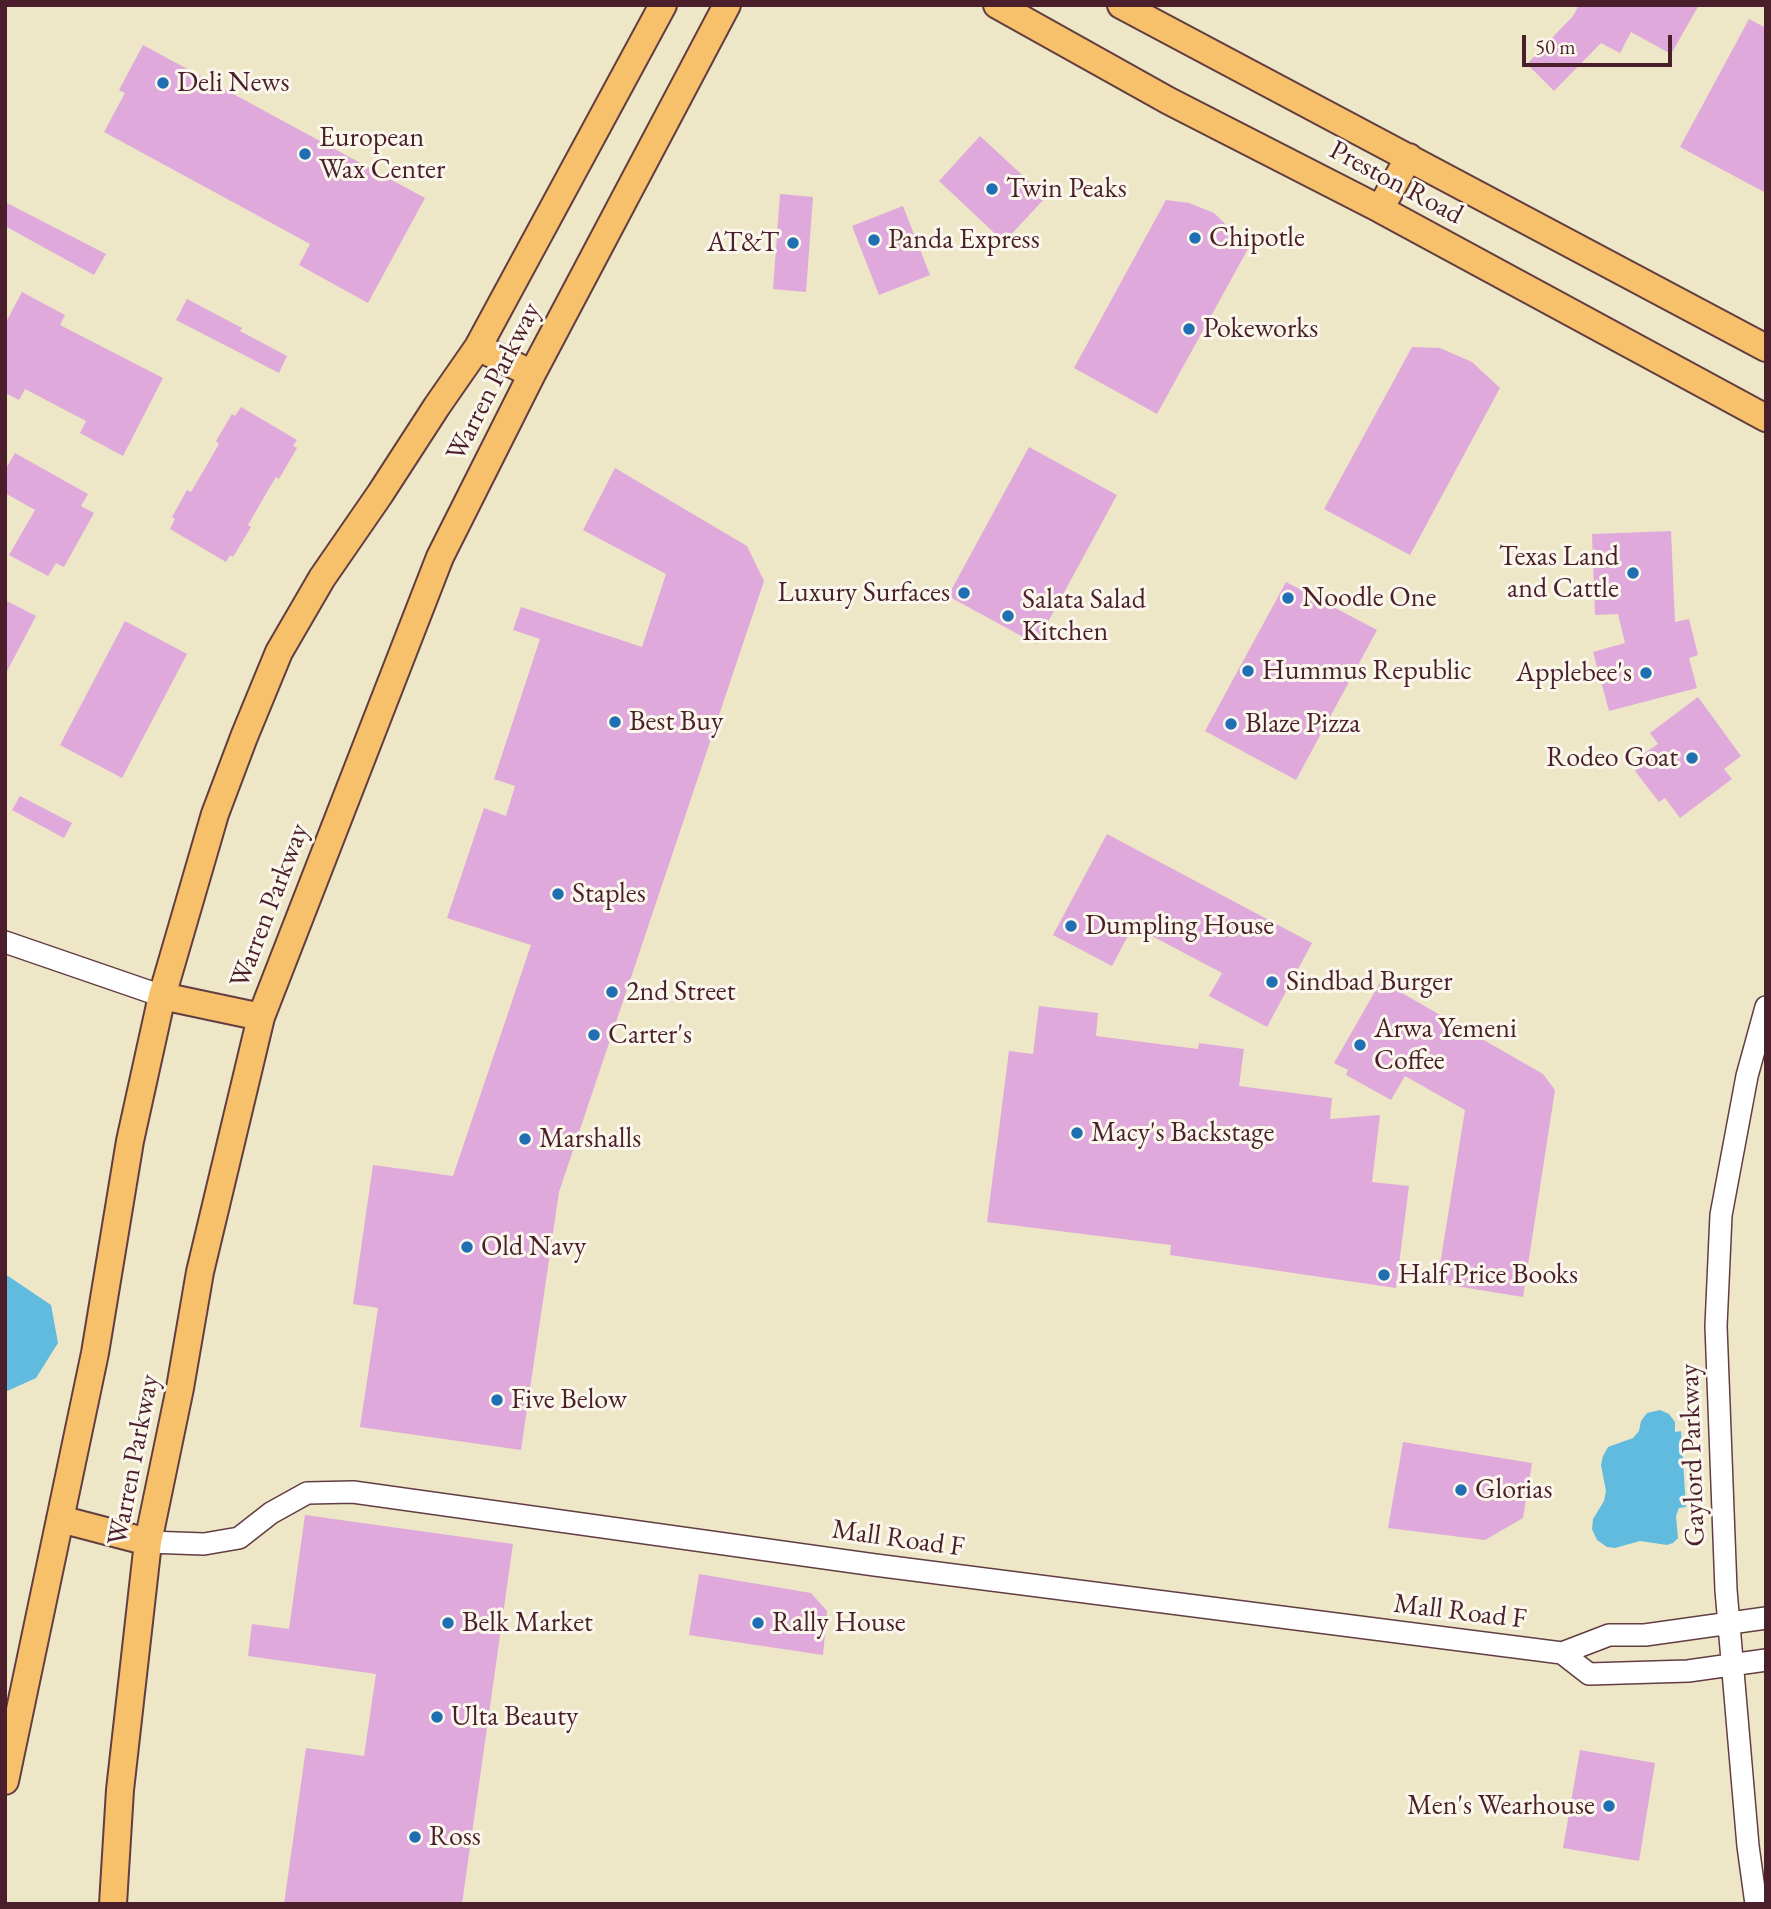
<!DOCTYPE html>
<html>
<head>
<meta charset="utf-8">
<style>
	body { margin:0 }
	#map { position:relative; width:1771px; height:1909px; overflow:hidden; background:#ede6c7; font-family:"EB Garamond",serif }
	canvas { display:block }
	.frame { position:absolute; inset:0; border:7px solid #4a1f2b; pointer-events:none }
	.scale { position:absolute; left:1522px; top:35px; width:150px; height:32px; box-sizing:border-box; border:4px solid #4a1f2b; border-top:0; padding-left:9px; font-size:21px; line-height:24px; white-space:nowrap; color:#4a1f2b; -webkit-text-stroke:5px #fbf7ec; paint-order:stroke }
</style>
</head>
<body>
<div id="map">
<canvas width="1771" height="1909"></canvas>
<div class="frame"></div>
<div class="scale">50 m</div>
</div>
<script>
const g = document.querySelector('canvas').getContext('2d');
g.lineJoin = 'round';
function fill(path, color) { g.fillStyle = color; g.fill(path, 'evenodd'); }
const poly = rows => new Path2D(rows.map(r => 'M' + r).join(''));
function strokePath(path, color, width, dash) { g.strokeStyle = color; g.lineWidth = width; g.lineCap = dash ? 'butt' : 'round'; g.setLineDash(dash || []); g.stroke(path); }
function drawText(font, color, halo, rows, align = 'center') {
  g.font = font + ' "EB Garamond",serif'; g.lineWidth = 6; g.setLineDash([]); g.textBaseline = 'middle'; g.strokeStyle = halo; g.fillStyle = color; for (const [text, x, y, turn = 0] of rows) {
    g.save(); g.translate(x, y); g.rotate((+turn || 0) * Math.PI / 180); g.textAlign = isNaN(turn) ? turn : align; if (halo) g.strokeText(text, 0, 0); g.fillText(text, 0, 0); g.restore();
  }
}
const water = poly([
	[5,1274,51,1305,58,1343,36,1378,5,1392],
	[1660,1410,1669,1414,1675,1422,1675,1432,1681,1431,1686,1507,1679,1508,1676,1516,1678,1538,1673,1543,1667,1545,1640,1541,1615,1548,1607,1547,1597,1540,1592,1529,1593,1519,1604,1501,1606,1491,1601,1465,1603,1456,1608,1447,1633,1438,1639,1431,1641,1421,1647,1413]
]);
const building = poly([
	[1579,5,1699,5,1671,54,1631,32,1620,53,1601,43,1554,91,1527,64,1573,16],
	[1749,19,1766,28,1766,193,1680,147],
	[143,45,425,198,368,303,299,265,310,244,104,132,125,93,119,90],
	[980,136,1046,197,1004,242,939,181],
	[780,194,813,197,806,292,773,289],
	[1166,200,1189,203,1214,213,1249,247,1157,414,1074,368],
	[5,202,106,254,94,275,5,226],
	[903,206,930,275,879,295,852,226],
	[22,292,65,315,60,325,163,378,123,456,80,433,86,421,25,389,19,400,5,393,5,324],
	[187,299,242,328,240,331,287,356,279,373,176,320],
	[1412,347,1440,348,1472,362,1500,388,1410,555,1324,509],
	[241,407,297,440,293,446,297,448,279,479,276,477,267,492,248,525,251,527,233,557,230,555,226,562,170,529,175,519,172,517,187,490,191,492,219,444,216,441,232,414,235,416],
	[1029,447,1117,495,1036,644,948,596],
	[15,453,88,494,81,506,94,513,64,567,56,563,48,576,9,555,35,510,5,493,5,470],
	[615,468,747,546,764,581,559,1192,521,1450,360,1427,378,1308,353,1304,373,1165,453,1176,531,945,447,918,484,808,506,816,515,786,494,779,540,639,513,630,521,607,642,647,666,574,583,530],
	[1671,531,1675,622,1689,619,1698,655,1689,658,1697,688,1609,711,1593,652,1625,643,1618,614,1595,615,1592,534],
	[1286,582,1377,630,1296,780,1205,731],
	[5,600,36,616,5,675],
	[125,621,187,654,122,778,60,745],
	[1698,697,1741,756,1724,769,1732,779,1680,818,1665,798,1659,802,1635,771,1648,761,1643,754,1658,744,1650,733],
	[20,796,72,823,64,838,12,810],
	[1107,834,1312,943,1267,1027,1209,996,1222,973,1133,926,1112,966,1053,935],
	[1381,981,1543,1074,1555,1090,1523,1297,1437,1283,1465,1110,1405,1076,1391,1100,1346,1075,1348,1070,1334,1063],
	[1039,1006,1098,1013,1096,1036,1198,1049,1199,1043,1244,1049,1239,1086,1332,1098,1330,1119,1380,1115,1372,1182,1409,1186,1396,1288,1170,1255,1171,1245,987,1222,1009,1051,1033,1054],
	[1403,1442,1532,1463,1523,1518,1485,1540,1388,1528],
	[305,1515,513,1544,462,1904,284,1904,306,1748,364,1756,376,1674,248,1656,252,1624,289,1629],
	[699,1574,811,1593,827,1611,823,1655,689,1635],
	[1580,1750,1655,1763,1639,1861,1563,1848]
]);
const minor = poly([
	[5,942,162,996],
	[148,1542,204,1544,239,1538,271,1513,307,1493,353,1492,875,1565,1562,1653,1609,1635,1645,1635,1766,1618],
	[1562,1653,1589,1674,1688,1671,1766,1660],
	[1756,1904,1748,1846,1726,1590,1716,1326,1721,1215,1747,1076,1766,1007]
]);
const major = poly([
	[997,5,1169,101,1380,209,1766,418],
	[1121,5,1766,348],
	[1380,209,1409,157],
	[478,347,532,374],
	[162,996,261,1017],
	[60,1519,148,1542],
	[5,1781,95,1353,130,1141,162,996,215,814,244,737,279,652,322,578,380,494,437,406,478,347,663,5],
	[113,1904,120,1790,148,1542,180,1388,200,1272,261,1017,440,557,532,374,727,5]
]);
const markers = [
	[163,83,7,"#1f6fb2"],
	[305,154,7,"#1f6fb2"],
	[992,189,7,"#1f6fb2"],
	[1195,238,7,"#1f6fb2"],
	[874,240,7,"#1f6fb2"],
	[793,243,7,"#1f6fb2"],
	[1189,329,7,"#1f6fb2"],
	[1633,573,7,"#1f6fb2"],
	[964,593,7,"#1f6fb2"],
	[1288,598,7,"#1f6fb2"],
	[1008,616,7,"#1f6fb2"],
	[1248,671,7,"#1f6fb2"],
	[1646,673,7,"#1f6fb2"],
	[615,722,7,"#1f6fb2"],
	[1231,724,7,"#1f6fb2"],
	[1692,758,7,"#1f6fb2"],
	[558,894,7,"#1f6fb2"],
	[1071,926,7,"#1f6fb2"],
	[1272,982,7,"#1f6fb2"],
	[612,992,7,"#1f6fb2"],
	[594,1035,7,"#1f6fb2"],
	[1360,1045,7,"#1f6fb2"],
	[1077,1133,7,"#1f6fb2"],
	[525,1139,7,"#1f6fb2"],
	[467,1247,7,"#1f6fb2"],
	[1384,1275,7,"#1f6fb2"],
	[497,1400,7,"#1f6fb2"],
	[1461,1490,7,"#1f6fb2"],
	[448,1623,7,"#1f6fb2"],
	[758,1623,7,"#1f6fb2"],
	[437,1717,7,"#1f6fb2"],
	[1609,1806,7,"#1f6fb2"],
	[415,1837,7,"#1f6fb2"]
];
const poiNames = [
	["Deli News",177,83],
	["European",319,138],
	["Wax Center",319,170],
	["Twin Peaks",1006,189],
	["Chipotle",1209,238],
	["Panda Express",888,240],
	["AT&T",779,243,"right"],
	["Pokeworks",1203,329],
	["Texas Land",1619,557,"right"],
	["and Cattle",1619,589,"right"],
	["Luxury Surfaces",950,593,"right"],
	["Noodle One",1302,598],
	["Salata Salad",1022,600],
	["Kitchen",1022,632],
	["Hummus Republic",1262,671],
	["Applebee's",1632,673,"right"],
	["Best Buy",629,722],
	["Blaze Pizza",1245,724],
	["Rodeo Goat",1678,758,"right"],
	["Staples",572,894],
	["Dumpling House",1085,926],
	["Sindbad Burger",1286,982],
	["2nd Street",626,992],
	["Arwa Yemeni",1374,1029],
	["Coffee",1374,1061],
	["Carter's",608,1035],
	["Macy's Backstage",1091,1133],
	["Marshalls",539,1139],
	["Old Navy",481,1247],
	["Half Price Books",1398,1275],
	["Five Below",511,1400],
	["Glorias",1475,1490],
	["Belk Market",462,1623],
	["Rally House",772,1623],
	["Ulta Beauty",451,1717],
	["Men's Wearhouse",1595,1806,"right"],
	["Ross",429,1837]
];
const streetNames = [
	["Preston Road",1396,183,28],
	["Warren Parkway",494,382,-63],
	["Warren Parkway",270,906,-69],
	["Gaylord Parkway",1693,1455,-92],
	["Warren Parkway",134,1460,-79],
	["Mall Road F",898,1539,8],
	["Mall Road F",1460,1612,7]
];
fill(water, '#61bbde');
fill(building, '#dfaadb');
strokePath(minor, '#623d42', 24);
strokePath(major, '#623d42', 30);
strokePath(minor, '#fff', 21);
strokePath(major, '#f7c06b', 26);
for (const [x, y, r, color] of markers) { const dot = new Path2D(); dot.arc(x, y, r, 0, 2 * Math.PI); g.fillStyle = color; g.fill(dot); strokePath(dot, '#fbf7ec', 2.5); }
drawText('28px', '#4a1f2b', '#fbf7ec', poiNames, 'left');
drawText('28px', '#4a1f2b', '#fbf7ec', streetNames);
</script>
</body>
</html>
